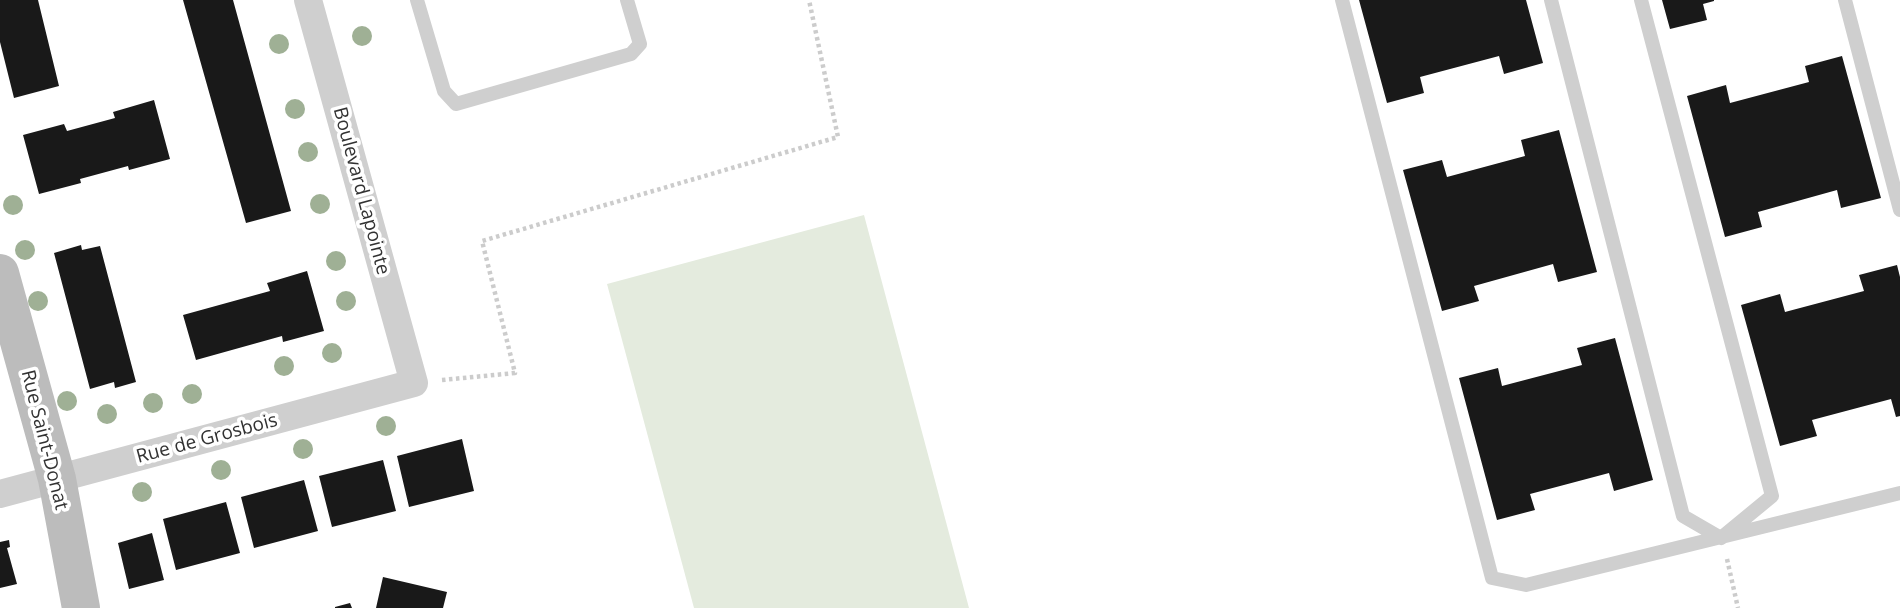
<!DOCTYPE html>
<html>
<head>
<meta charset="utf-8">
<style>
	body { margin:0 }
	canvas { display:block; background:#fff }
</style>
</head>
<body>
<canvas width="1900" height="608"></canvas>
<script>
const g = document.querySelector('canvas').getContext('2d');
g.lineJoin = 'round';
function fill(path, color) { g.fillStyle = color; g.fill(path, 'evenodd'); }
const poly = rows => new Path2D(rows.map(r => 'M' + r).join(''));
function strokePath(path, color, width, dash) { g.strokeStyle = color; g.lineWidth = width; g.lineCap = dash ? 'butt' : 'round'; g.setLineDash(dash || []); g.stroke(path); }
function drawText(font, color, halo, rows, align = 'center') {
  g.font = font + ' "Open Sans",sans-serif'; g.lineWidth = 7; g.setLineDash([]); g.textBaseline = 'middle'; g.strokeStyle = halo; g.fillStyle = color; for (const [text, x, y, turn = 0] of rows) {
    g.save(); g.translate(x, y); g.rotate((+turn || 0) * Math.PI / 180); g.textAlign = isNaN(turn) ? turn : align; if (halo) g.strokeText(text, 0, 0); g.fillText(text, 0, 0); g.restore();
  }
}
const green = poly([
	[864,215,969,608,694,608,607,284]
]);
const building = poly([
	[0,0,38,0,59,86,14,98,0,42],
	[183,0,233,0,291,211,246,223],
	[1359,0,1526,0,1543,63,1504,74,1499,56,1420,77,1424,93,1387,103],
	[1662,0,1714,0,1714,1,1703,4,1707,20,1670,29],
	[1842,56,1881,198,1841,208,1837,190,1758,212,1762,227,1725,237,1687,96,1726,85,1730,103,1809,82,1805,66],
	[154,100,170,159,129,170,128,166,80,179,81,183,39,194,23,135,64,124,67,131,115,118,113,112],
	[1559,130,1597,272,1558,282,1553,264,1474,286,1479,301,1442,311,1403,170,1442,160,1447,177,1525,156,1521,140],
	[81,245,82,250,100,246,136,382,115,388,114,382,90,389,54,253],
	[1897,265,1900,277,1900,416,1896,417,1891,399,1812,420,1817,436,1780,446,1741,305,1780,294,1785,312,1864,291,1859,275],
	[307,271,324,331,283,342,282,336,196,360,183,315,270,291,267,283],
	[1615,338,1653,480,1614,491,1609,473,1530,494,1535,510,1497,520,1459,378,1498,368,1502,386,1582,365,1577,348],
	[462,439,474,491,409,507,397,456],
	[383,460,396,511,332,527,319,476],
	[304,480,318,531,254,548,241,497],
	[226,502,240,553,176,570,163,519],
	[152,533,164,580,129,589,118,543],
	[9,540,10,547,7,548,17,584,0,588,0,542],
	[383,577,447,592,443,608,376,608],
	[350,603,352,608,335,608,335,607]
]);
const path = poly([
	[442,380,515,373,482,241,838,137,809,0],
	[1727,559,1738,608]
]);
const lane = poly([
	[417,0,444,91,456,104,631,54,640,44,627,0],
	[1342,0,1492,578,1526,585,1900,493],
	[1551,0,1683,516,1721,538,1772,496,1641,0],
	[1845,0,1900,210]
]);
const street = poly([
	[0,494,414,383,308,0]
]);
const secondary = poly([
	[0,273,57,479,81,608]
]);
const trees = [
	[362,36],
	[279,44],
	[295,109],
	[308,152],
	[320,204],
	[13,205],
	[25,250],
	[336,261],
	[38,301],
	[346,301],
	[332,353],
	[284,366],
	[192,394],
	[67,401],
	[153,403],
	[107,414],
	[386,426],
	[303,449],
	[221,470],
	[142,492]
];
const streetNames = [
	["Boulevard Lapointe",361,191,75],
	["Rue de Grosbois",207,439,-15],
	["Rue Saint-Donat",44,440,76]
];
fill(green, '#e4ebde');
fill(building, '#191919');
strokePath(path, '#ccc', 4.5, [3.5, 3.5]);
strokePath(lane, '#cfcfcf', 14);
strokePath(street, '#cfcfcf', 28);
strokePath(secondary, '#bcbcbc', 38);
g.fillStyle = '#9fb095';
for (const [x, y] of trees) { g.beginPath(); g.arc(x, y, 10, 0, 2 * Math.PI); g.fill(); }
drawText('19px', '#323232', '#fff', streetNames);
</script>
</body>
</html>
